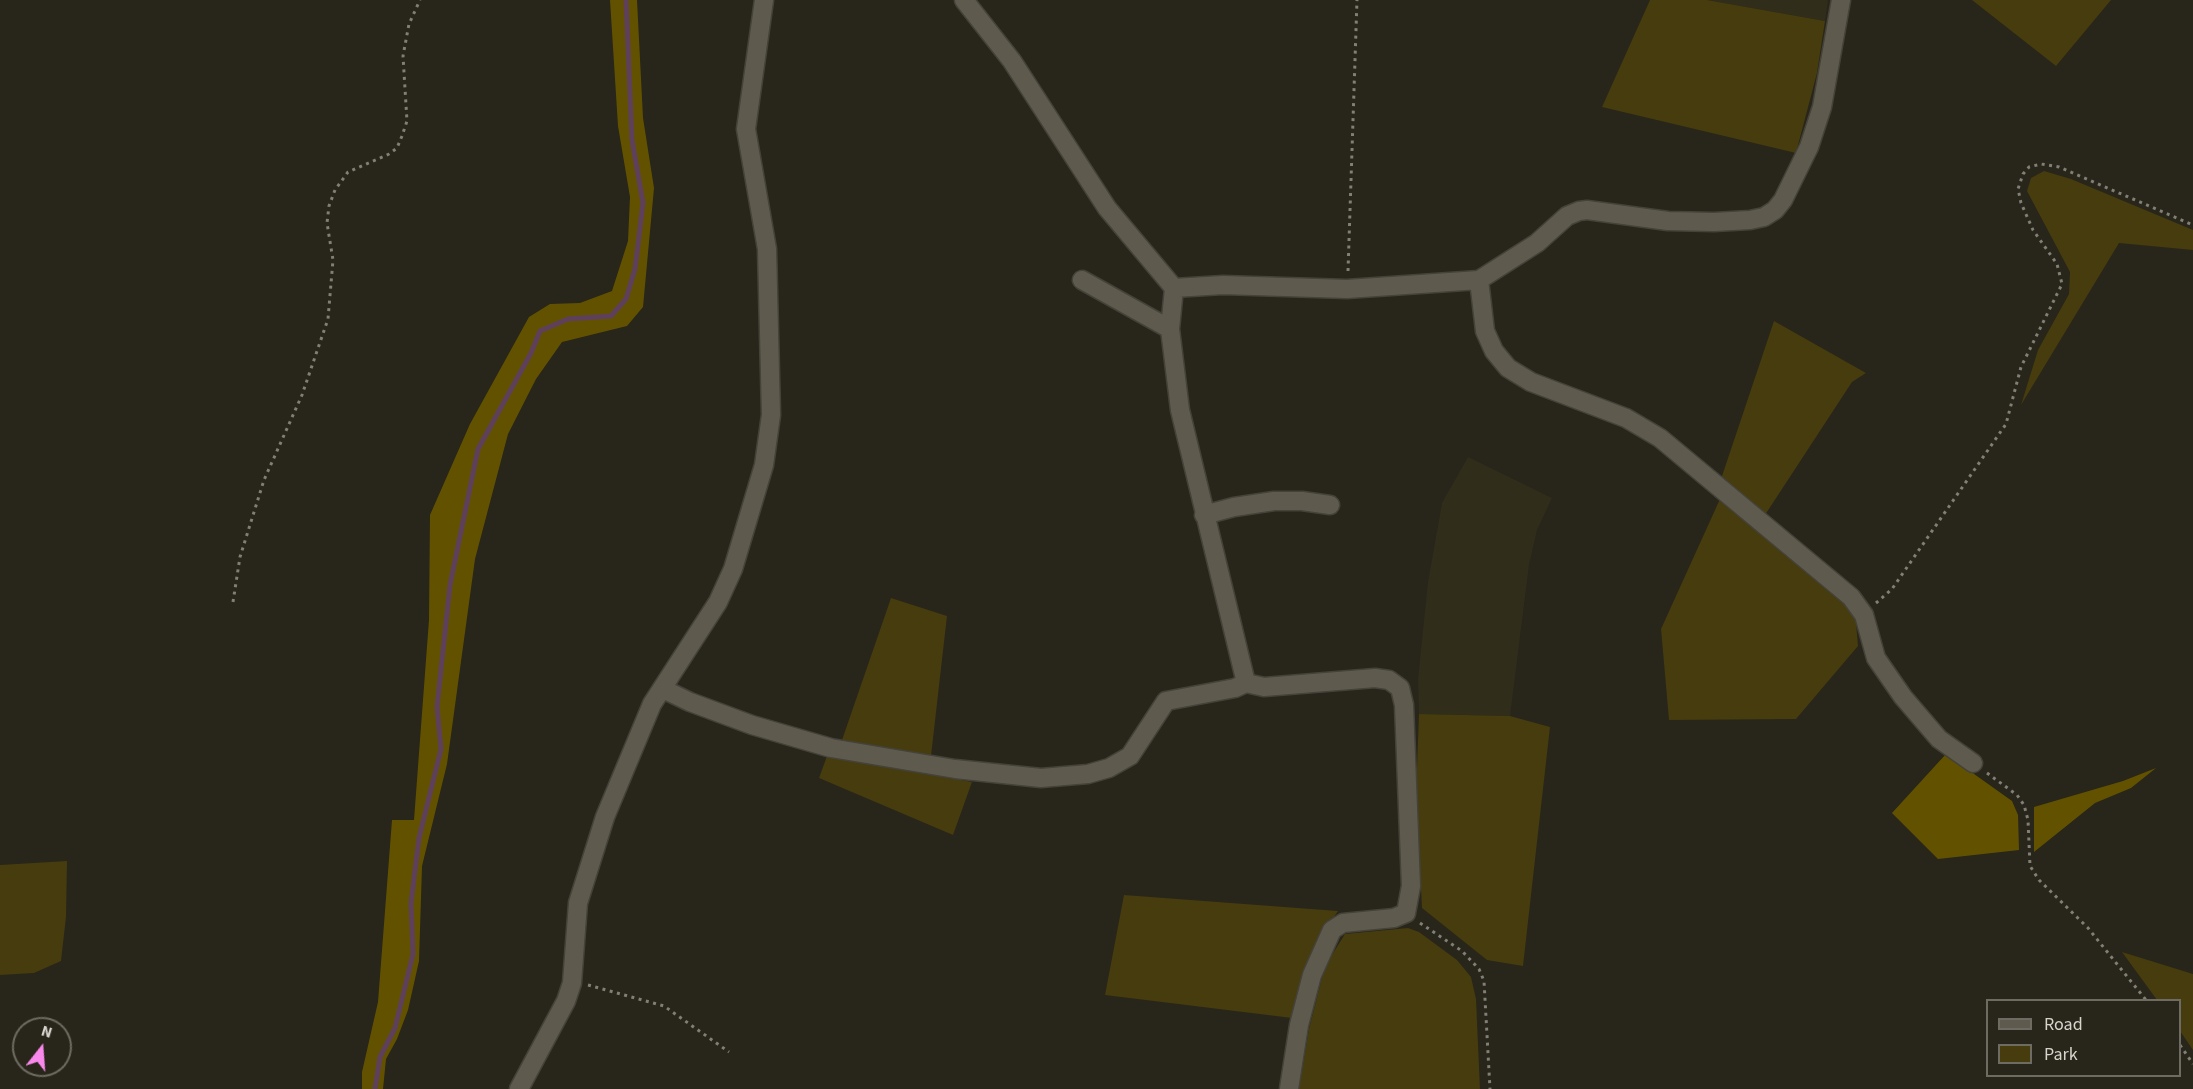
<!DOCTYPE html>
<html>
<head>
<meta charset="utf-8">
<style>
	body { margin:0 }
	#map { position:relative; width:2193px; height:1089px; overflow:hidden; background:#28251a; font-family:"Source Sans 3",sans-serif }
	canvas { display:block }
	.legend { position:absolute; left:1986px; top:999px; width:195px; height:78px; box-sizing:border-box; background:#28251a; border:2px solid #6e6b62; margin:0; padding:8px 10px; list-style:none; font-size:18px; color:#d6d5cd }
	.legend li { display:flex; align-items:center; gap:12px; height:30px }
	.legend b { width:30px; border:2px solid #6e6b62 }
	.north { position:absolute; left:12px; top:1017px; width:60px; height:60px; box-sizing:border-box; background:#28251a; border:2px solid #6e6b62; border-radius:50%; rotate:17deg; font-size:16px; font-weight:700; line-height:24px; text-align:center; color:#d6d5cd }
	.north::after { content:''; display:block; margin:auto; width:21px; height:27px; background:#f888eb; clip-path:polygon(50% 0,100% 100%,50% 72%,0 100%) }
</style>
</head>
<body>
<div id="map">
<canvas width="2193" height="1089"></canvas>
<ul class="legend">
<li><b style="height:8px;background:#5e5b4e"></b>Road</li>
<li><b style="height:16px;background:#463c0e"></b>Park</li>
</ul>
<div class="north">N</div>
</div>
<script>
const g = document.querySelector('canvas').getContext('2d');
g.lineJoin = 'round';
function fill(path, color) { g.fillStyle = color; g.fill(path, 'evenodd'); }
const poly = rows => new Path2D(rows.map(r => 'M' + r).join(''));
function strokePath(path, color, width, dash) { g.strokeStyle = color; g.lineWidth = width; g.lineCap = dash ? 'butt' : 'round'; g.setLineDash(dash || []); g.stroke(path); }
const built = poly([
	[1707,0,1828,0,1825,21],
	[1468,457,1552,498,1537,530,1529,565,1510,716,1419,714,1418,679,1428,582,1442,503]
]);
const green = poly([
	[1650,0,1707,0,1825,21,1817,73,1796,153,1602,107],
	[1972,0,2111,0,2056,66],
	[2044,171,2071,179,2193,230,2193,250,2119,243,2021,405,2038,350,2069,294,2070,272,2027,191,2031,178],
	[1774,321,1866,373,1852,382,1765,515,1721,479],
	[1720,499,1851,610,1856,622,1858,646,1796,719,1669,720,1661,629],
	[891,598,947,616,931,756,842,740],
	[1419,714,1510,716,1550,727,1523,966,1487,960,1422,908,1416,794],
	[827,756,972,782,953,835,819,778],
	[67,861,66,917,61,961,34,973,0,975,0,865],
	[1124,895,1338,911,1316,943,1303,973,1292,1018,1105,995],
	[1408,928,1419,932,1457,960,1471,977,1476,999,1480,1089,1299,1089,1309,1029,1325,966,1345,934],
	[2122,952,2193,974,2193,1050,2180,1031,2180,1000,2157,1000]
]);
const forest = poly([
	[610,0,637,0,643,118,654,188,643,307,627,326,562,342,536,379,508,434,475,559,447,764,422,866,419,961,408,1010,397,1039,386,1059,383,1089,362,1089,362,1072,378,1002,392,820,414,820,429,620,430,515,470,424,529,317,550,304,580,303,612,291,628,241,630,197,618,126],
	[1946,754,2012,801,2018,815,2019,850,1938,859,1892,813],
	[2156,768,2131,788,2095,803,2034,852,2034,807,2123,781]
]);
const stream = poly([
	[375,1089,380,1057,395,1028,413,954,411,903,419,838,441,749,437,707,450,585,478,449,531,353,540,331,568,319,611,316,626,299,635,269,643,203,632,140,626,0]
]);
const path = poly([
	[1348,271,1357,0],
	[233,602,240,557,264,480,302,395,328,319,333,260,327,223,329,206,335,190,348,172,389,154,397,148,402,136,407,121,403,56,409,24,420,0],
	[1876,603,1892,589,2006,424,2021,367,2062,284,2057,264,2033,230,2021,203,2018,189,2023,174,2029,167,2041,164,2059,167,2193,225],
	[1987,773,2017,795,2024,805,2028,820,2030,866,2039,880,2088,928,2146,1000],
	[1420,923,1462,951,1479,969,1484,981,1490,1089],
	[588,985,664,1006,729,1052],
	[2180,1045,2193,1064]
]);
const minor = poly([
	[964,0,1012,61,1107,208,1174,288,1170,329,1180,410,1246,683],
	[1082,280,1170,329],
	[1479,280,1485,331,1494,351,1508,368,1531,382,1626,418,1660,438,1851,597,1864,615,1876,658,1903,697,1939,739,1973,763],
	[1174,288,1223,285,1347,289,1479,280,1537,243,1567,216,1579,211,1587,210,1668,221,1714,222,1750,220,1764,217,1775,210,1783,200,1809,147,1822,107,1841,0],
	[1204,515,1234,507,1274,501,1302,501,1330,505],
	[663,689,690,702,752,725,831,748,955,769,1041,778,1088,774,1109,768,1130,756,1166,701,1235,688,1246,683,1264,687,1375,678,1389,680,1400,688,1404,705,1411,886,1406,913,1394,918,1343,923,1332,930,1312,975,1299,1025,1289,1089],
	[519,1089,566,1001,572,983,578,903,605,817,652,704,718,602,733,569,764,465,771,415,767,249,746,129,764,0]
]);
fill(built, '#312d1b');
fill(green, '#463c0e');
fill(forest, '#625200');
strokePath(stream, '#5e405a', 5);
strokePath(minor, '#444239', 21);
strokePath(path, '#817f76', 3, [3, 4.5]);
strokePath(minor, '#5e5b4e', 18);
</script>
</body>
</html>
